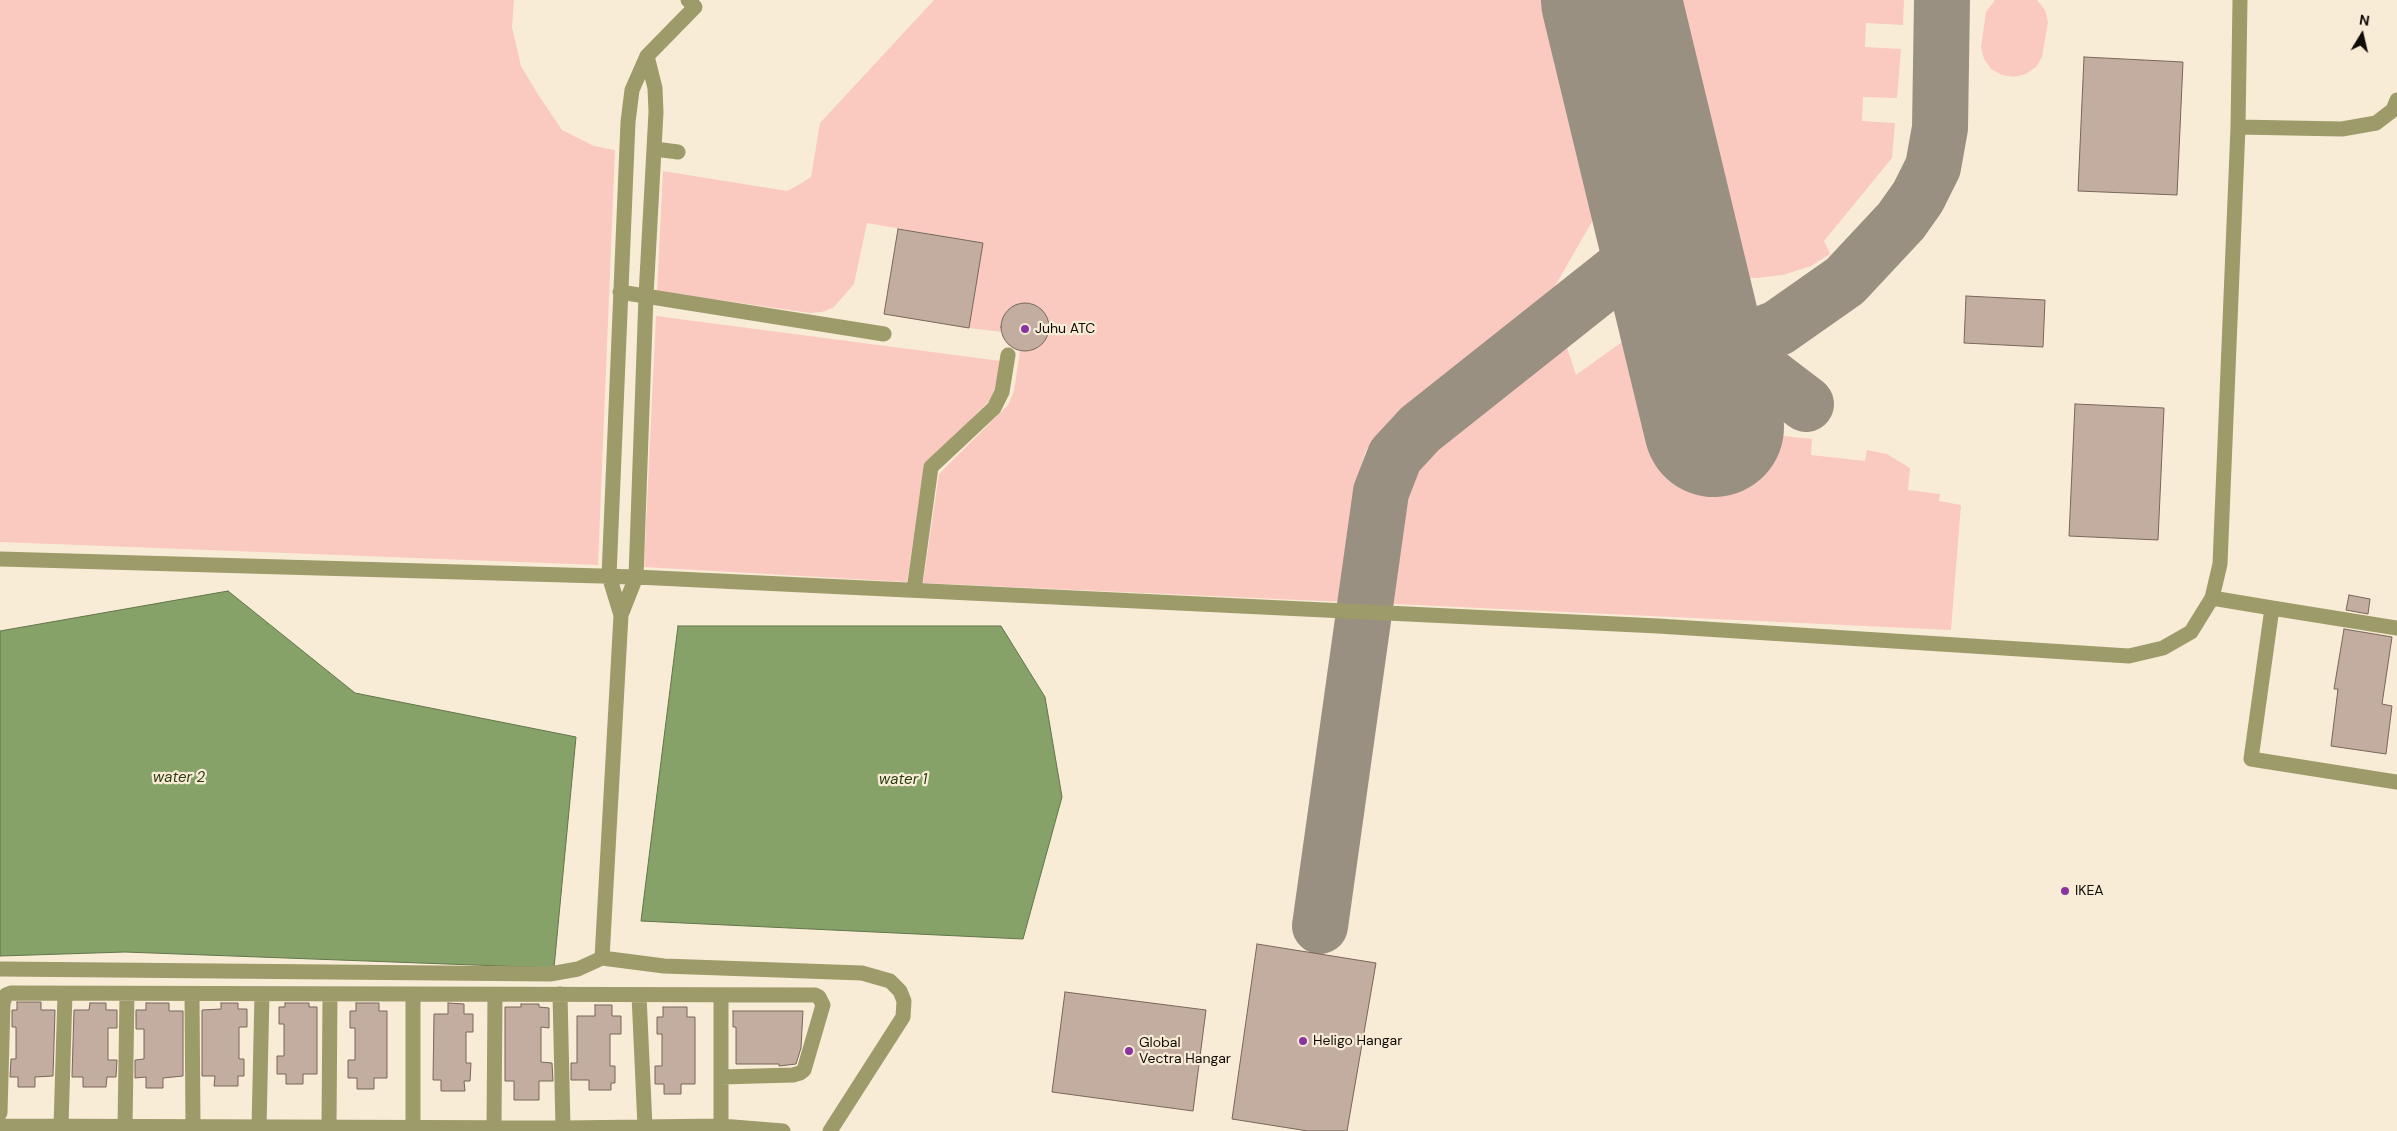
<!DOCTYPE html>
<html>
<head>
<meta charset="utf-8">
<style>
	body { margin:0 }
	#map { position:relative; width:2397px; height:1131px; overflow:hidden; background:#f9ecd7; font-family:"DM Sans",sans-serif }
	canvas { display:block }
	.north { position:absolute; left:2337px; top:10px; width:50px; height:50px; -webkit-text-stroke:4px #f9ecd7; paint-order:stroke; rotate:9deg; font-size:14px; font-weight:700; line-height:20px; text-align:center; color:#0f0b05 }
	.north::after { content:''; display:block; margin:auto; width:18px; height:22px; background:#0f0b05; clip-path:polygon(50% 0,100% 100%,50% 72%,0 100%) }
</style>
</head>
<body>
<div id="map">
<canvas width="2397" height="1131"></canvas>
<div class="north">N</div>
</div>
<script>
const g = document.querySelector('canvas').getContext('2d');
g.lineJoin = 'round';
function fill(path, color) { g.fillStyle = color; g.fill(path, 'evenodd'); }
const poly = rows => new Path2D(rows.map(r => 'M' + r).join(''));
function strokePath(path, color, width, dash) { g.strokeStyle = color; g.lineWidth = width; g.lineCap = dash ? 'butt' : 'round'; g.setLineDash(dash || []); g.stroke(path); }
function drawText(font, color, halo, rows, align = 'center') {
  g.font = font + ' "DM Sans",sans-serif'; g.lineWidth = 4.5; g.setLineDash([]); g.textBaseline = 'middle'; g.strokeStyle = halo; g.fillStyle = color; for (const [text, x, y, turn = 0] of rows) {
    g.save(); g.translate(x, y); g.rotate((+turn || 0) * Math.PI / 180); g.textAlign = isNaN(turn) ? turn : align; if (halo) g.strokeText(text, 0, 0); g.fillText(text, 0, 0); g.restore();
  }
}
const green = poly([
	[0,0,514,0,512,27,521,66,539,96,562,130,594,146,615,150,598,565,0,542],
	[934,0,1552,0,1598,176,1599,198,1593,220,1548,298,1387,426,1366,450,1361,466,1344,602,923,583,939,474,1008,405,1014,391,1020,351,1030,351,1038,348,1049,335,1050,326,1046,314,1038,306,1030,303,1020,303,1006,311,1001,323,1001,332,969,328,983,243,867,223,854,284,834,307,822,312,810,313,657,291,663,171,787,191,800,184,811,177,820,123],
	[1666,0,1904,0,1903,25,1866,23,1865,47,1901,49,1897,98,1863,97,1862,121,1895,123,1892,158,1824,241,1830,254,1811,266,1783,275,1757,278,1738,278,1728,273,1722,265],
	[1995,0,2037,0,2045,10,2048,22,2042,57,2036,67,2026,74,2014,77,2002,75,1991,69,1984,59,1981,47,1986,12],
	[656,316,1001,361,993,397,924,467,907,582,644,567],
	[1640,329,1670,456,1755,436,1775,435,1812,439,1811,455,1865,461,1867,450,1887,454,1910,468,1908,490,1940,494,1939,501,1961,505,1951,630,1372,603,1388,511,1396,476,1424,437,1562,332,1576,375]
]);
const water = poly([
	[228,591,355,693,576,737,554,968,125,952,0,956,0,631,228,591],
	[678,626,1001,626,1045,697,1062,797,1023,939,641,921,678,626]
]);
const taxiway = poly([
	[1697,359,1778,328,1845,281,1901,221,1918,197,1933,167,1940,128,1942,0],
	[1697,359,1741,363,1764,372,1806,404],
	[1320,926,1381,492,1395,456,1420,429,1667,233]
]);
const runway = poly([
	[1611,0,1714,427]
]);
const building = poly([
	[2084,57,2183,62,2177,195,2078,191,2084,57],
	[898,229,983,243,969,328,884,314,898,229],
	[1966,296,2045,300,2043,347,1964,343,1966,296],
	'1001 327a24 24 0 1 1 48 0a24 24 0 1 1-48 0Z',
	[2075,404,2164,408,2158,540,2069,536,2075,404],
	[2349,595,2370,599,2368,614,2346,610,2349,595],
	[2344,629,2392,637,2382,704,2392,706,2386,754,2331,746,2338,689,2334,689,2344,629],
	[1257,944,1376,963,1347,1131,1308,1131,1232,1119,1257,944],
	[1065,992,1206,1010,1193,1111,1052,1092,1065,992],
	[17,1002,41,1002,41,1010,55,1010,53,1076,35,1077,35,1087,18,1087,18,1077,10,1077,11,1059,16,1059,16,1027,12,1027,12,1010,17,1010,17,1002],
	[90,1003,106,1003,106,1010,117,1010,117,1028,108,1028,108,1060,117,1060,116,1077,107,1077,106,1087,83,1087,83,1077,72,1077,74,1010,89,1010,90,1003],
	[146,1003,169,1003,169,1011,183,1011,183,1076,163,1078,163,1088,146,1088,146,1077,135,1078,135,1060,144,1059,144,1029,136,1029,136,1010,146,1010,146,1003],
	[221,1003,238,1003,238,1009,247,1009,247,1027,239,1027,239,1059,244,1059,244,1076,238,1076,238,1086,214,1086,215,1076,202,1076,202,1010,221,1009,221,1003],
	[285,1003,309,1003,309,1007,317,1007,317,1074,303,1074,303,1084,286,1084,286,1074,277,1074,277,1056,284,1056,284,1024,279,1024,279,1007,285,1007,285,1003],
	[356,1003,379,1003,379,1011,387,1011,387,1078,374,1078,374,1089,357,1089,357,1078,348,1078,348,1060,355,1060,355,1028,350,1028,350,1011,356,1011,356,1003],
	[448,1003,464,1004,464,1014,473,1014,473,1032,466,1032,466,1063,471,1063,470,1081,464,1081,465,1091,441,1091,441,1080,433,1080,434,1014,448,1014,448,1003],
	[521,1004,539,1004,539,1007,549,1008,549,1028,541,1027,541,1062,552,1063,553,1081,539,1081,539,1100,514,1100,514,1081,505,1081,505,1007,521,1007,521,1004],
	[595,1005,612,1005,612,1016,621,1016,621,1034,610,1034,610,1066,615,1066,615,1083,611,1083,611,1090,589,1090,589,1080,571,1080,571,1063,577,1063,577,1016,595,1016,595,1005],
	[663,1007,687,1007,687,1017,695,1017,695,1084,681,1084,681,1094,664,1094,664,1084,655,1084,655,1066,662,1066,662,1034,657,1034,657,1017,663,1017,663,1007],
	[733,1011,803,1011,801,1048,796,1064,779,1066,779,1064,736,1064,736,1027,733,1027,733,1011]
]);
const minor = poly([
	[647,56,655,88,656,112,646,296,636,577,621,615,602,958,664,966,862,973,890,981,900,991,904,1001,903,1017,830,1131],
	[2238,127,2342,129,2376,123,2393,110,2397,100],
	[655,149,678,152],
	[620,292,884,334],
	[0,559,636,577,1658,626,2129,656,2163,648,2191,632,2212,598,2220,564,2238,127,2240,0],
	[914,590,931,467,994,408,1002,392,1008,355],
	[2212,598,2272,608],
	[621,615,609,576,628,122,632,90,647,56,695,7,688,0],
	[2397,628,2272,608,2251,759,2397,782],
	[0,969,550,974,578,969,602,958],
	[192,994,193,1127],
	[413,994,413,1128],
	[560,994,563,1128],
	[639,995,645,1127],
	[721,995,721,1126],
	[0,1113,3,1003,6,995,11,993,815,995,819,997,823,1005,804,1070,800,1073,793,1075,721,1077],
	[0,1126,563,1128,721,1126,783,1131],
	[61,1126,65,994],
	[125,1127,127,994],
	[259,1127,262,994],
	[329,1127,330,994],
	[494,1128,495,995]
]);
const markers = [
	[1025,329,5,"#8b34a1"],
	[2065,891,5,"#8b34a1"],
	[1303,1041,5,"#8b34a1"],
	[1129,1051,5,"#8b34a1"]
];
const poiNames = [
	["Juhu ATC",1035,329],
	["IKEA",2075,891],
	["Heligo Hangar",1313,1041],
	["Global",1139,1043],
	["Vectra Hangar",1139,1059]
];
const waterNames = [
	["water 2",179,778],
	["water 1",903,780]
];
fill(green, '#facac0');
fill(water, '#86a268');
strokePath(water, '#62754a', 1);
strokePath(taxiway, '#9a9082', 56);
strokePath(runway, '#9a9082', 140);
fill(building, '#c2ada0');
strokePath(building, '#786659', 1);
strokePath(minor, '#9e9b6a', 15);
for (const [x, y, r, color] of markers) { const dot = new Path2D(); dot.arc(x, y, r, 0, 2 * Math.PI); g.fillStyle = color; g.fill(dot); strokePath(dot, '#f9ecd7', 2); }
drawText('14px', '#0f0b05', '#f9ecd7', poiNames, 'left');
drawText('italic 15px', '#2b3e13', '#f9ecd7', waterNames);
</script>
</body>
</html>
